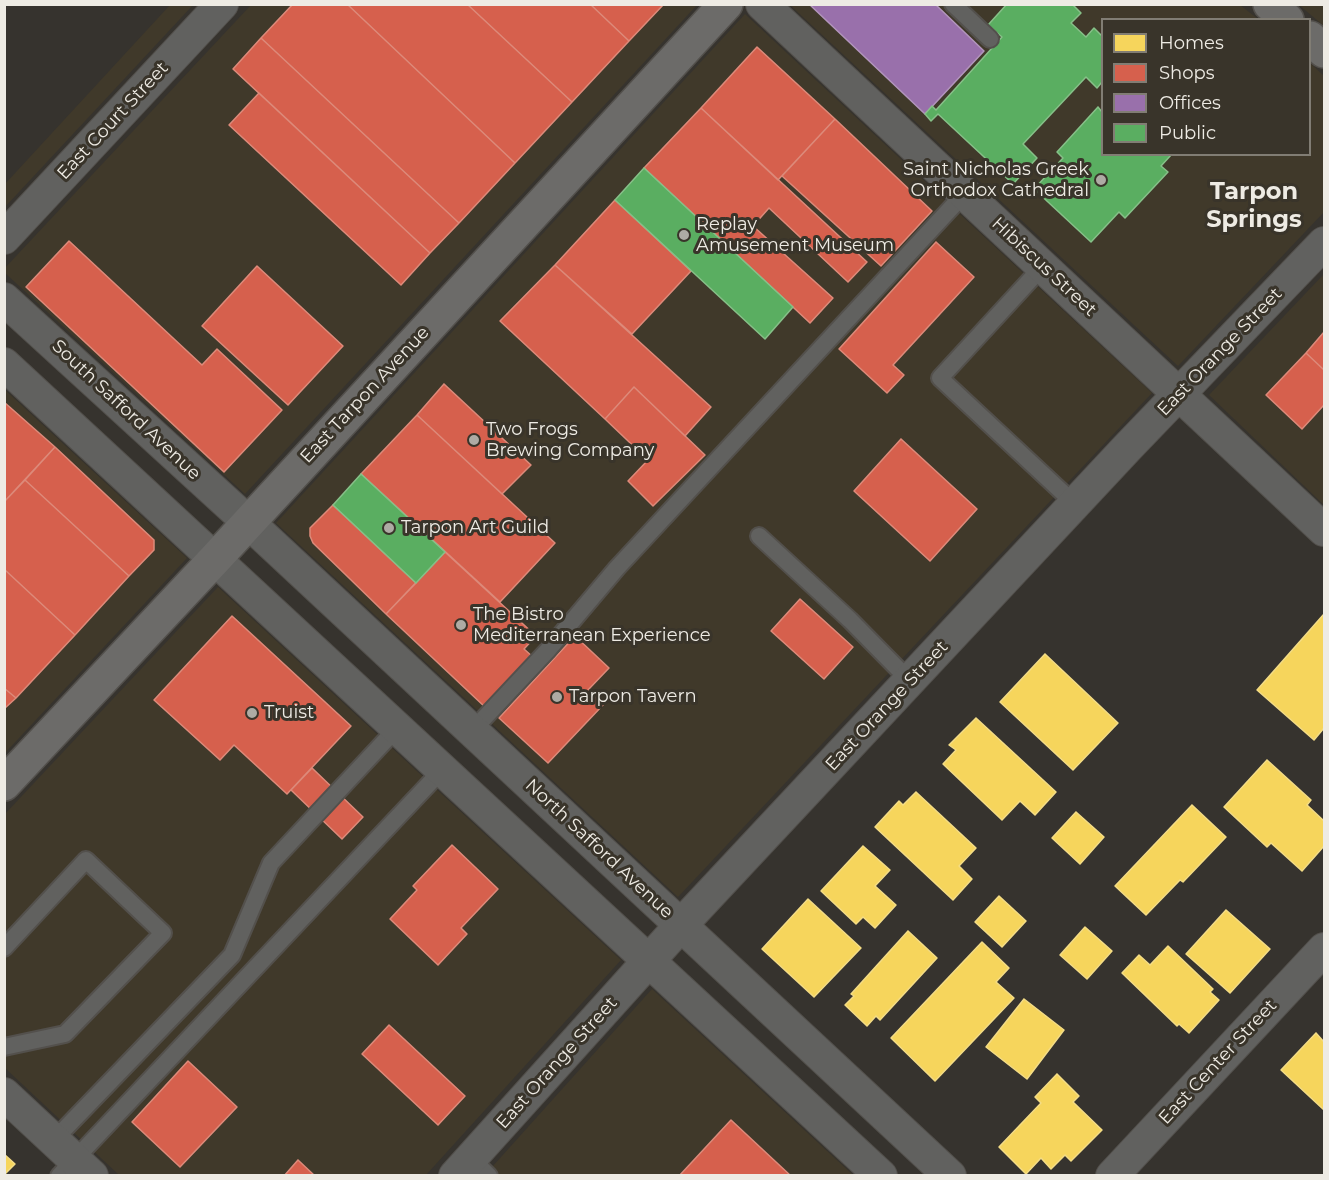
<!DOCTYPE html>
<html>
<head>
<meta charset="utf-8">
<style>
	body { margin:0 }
	#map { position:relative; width:1329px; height:1180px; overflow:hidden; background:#36332e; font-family:Montserrat,sans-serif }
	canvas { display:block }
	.frame { position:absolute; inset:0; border:6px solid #eeebe4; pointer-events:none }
	.legend { position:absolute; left:1101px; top:18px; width:210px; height:138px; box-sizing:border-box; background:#39342a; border:2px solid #817d74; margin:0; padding:8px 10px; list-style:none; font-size:18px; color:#eeebe4 }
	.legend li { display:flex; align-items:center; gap:12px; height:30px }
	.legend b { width:30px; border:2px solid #817d74 }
</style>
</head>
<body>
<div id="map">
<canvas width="1329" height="1180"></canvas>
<div class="frame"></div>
<ul class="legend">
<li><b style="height:16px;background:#f6d55c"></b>Homes</li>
<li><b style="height:16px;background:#d6604d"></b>Shops</li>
<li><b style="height:16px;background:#9970ab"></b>Offices</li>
<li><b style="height:16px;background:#5aae61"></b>Public</li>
</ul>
</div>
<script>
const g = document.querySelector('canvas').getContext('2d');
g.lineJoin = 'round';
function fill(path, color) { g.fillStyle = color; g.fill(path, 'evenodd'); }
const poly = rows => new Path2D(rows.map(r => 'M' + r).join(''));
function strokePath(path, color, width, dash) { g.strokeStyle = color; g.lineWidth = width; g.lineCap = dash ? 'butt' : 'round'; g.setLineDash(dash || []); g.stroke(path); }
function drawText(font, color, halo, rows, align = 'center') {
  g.font = font + ' Montserrat,sans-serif'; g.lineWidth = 6; g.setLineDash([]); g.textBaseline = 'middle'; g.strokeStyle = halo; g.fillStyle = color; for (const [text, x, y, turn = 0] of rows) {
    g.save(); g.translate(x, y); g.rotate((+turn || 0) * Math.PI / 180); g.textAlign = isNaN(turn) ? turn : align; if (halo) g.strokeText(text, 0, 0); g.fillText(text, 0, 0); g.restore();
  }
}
const built = poly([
	[170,5,193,5,5,207,5,184],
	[251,5,697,5,245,494,5,273,4,269],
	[790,5,1240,5,1258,19,1102,20,1102,154,1310,154,1310,63,1324,76,1324,212,1178,366],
	[1299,5,1324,5,1324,26],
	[745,14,1152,393,678,897,276,523],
	[1324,274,1324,505,1209,395],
	[4,389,187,558,5,753,4,753],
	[218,587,621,960,426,1175,119,1175,5,1068,4,815],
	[652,989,853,1175,484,1176]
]);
const homes = poly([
	[1324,614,1324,728,1314,740,1257,690,1324,614],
	[1045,654,1118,723,1073,770,1000,702,1045,654],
	[976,718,1056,792,1035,815,1020,801,1002,820,943,764,956,750,949,745,976,718],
	[1267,760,1311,800,1307,805,1324,821,1324,846,1302,871,1271,843,1267,847,1224,807,1267,760],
	[916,792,976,848,959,866,972,879,953,900,875,827,899,801,903,805,916,792],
	[1192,805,1226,837,1183,882,1180,880,1146,915,1115,886,1192,805],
	[1076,812,1104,837,1080,864,1052,838,1076,812],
	[863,846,890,870,875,886,896,905,875,928,863,917,856,924,821,891,863,846],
	[999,896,1026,921,1002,947,975,922,999,896],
	[808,899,861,948,814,997,762,949,808,899],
	[1226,910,1270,949,1230,993,1186,954,1226,910],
	[1085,927,1112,951,1087,979,1060,955,1085,927],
	[908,931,937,958,880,1020,876,1016,867,1026,845,1005,854,996,851,994,908,931],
	[982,942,1009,968,996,982,1014,998,935,1081,891,1038,982,942],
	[1168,946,1213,989,1210,992,1219,1000,1189,1033,1179,1024,1177,1026,1122,973,1139,955,1150,965,1168,946],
	[1024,999,1064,1030,1027,1079,986,1047,1024,999],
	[1316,1033,1324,1042,1324,1110,1281,1070,1316,1033],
	[1057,1074,1079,1096,1073,1102,1102,1130,1071,1161,1065,1155,1051,1169,1041,1158,1026,1174,999,1147,1041,1103,1035,1097,1057,1074],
	[4,1154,15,1164,4,1175,4,1154]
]);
const shops = poly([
	[293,4,347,4,515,163,459,223,261,38,293,4],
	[347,4,467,4,572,102,515,163,347,4],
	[467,4,590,4,629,41,572,102,467,4],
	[590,4,664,4,629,41,590,4],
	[261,38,459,223,430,253,233,69,261,38],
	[757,47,835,119,778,180,701,108,757,47],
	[259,93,430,253,401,285,229,125,259,93],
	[701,108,867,262,848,282,769,208,753,226,833,298,810,323,644,168,701,108],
	[835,119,932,211,881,266,782,176,835,119],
	[615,200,691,271,632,334,555,265,615,200],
	[69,241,202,365,217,349,282,410,224,472,26,287,69,241],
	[936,242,974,277,893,365,904,375,887,393,839,349,936,242],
	[555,265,711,407,685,436,634,387,605,419,500,321,555,265],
	[257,266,343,346,288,405,202,326,257,266],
	[1324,332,1324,370,1306,353,1324,332],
	[1306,353,1324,370,1324,405,1302,429,1266,395,1306,353],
	[444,384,531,465,502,494,417,415,444,384],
	[634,387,705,455,653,506,628,481,648,460,605,419,634,387],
	[4,402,55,447,4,502,4,402],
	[417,415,555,543,500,602,361,474,417,415],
	[901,439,977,509,930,561,854,491,901,439],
	[55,447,154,540,154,550,129,576,25,480,55,447],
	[25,480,129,576,75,635,4,569,4,502,25,480],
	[333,505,416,583,386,614,313,543,310,536,310,528,333,505],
	[445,552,536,636,524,649,534,658,486,708,386,614,445,552],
	[4,569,75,635,16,698,4,688,4,569],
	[800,599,853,647,824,679,771,631,800,599],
	[232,616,351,726,287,794,234,745,220,760,154,700,232,616],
	[575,636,609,668,588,690,603,705,548,763,499,718,575,636],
	[4,688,16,698,4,709,4,688],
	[312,768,363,817,342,839,291,790,312,768],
	[452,845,498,889,461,928,467,934,438,965,390,919,417,890,413,886,452,845],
	[389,1025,465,1096,438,1125,362,1054,389,1025],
	[188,1061,237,1107,180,1167,132,1122,188,1061],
	[731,1120,791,1176,679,1176,731,1120],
	[298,1160,315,1176,284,1176,298,1160]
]);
const offices = poly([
	[809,4,935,4,984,51,925,114,809,4]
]);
const public = poly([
	[1007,4,1072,4,1081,13,1071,23,1086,37,1094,28,1102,36,1102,82,1097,88,1086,77,1023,144,1037,158,1013,184,938,114,931,121,925,114,932,106,936,110,1002,37,988,25,1007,4],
	[1098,107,1102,112,1102,154,1172,154,1161,166,1168,172,1125,218,1119,212,1091,242,1034,189,1063,158,1057,152,1098,107],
	[644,168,793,307,765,339,615,200,644,168],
	[361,474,445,552,416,583,333,505,361,474]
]);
const service = poly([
	[953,4,990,39],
	[1043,266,940,378,1076,505],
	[759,536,850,620,910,681],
	[472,731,547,651,617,568,965,193],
	[4,948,86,860,163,933,65,1034,4,1047],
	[54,1140,232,955,271,863,398,727],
	[471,1158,489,1176],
	[59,1176,443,769]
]);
const minor = poly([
	[762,4,1324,530],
	[4,238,222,4],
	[4,299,248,522,950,1176],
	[4,364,881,1176],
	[4,1094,92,1176],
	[455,1176,681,925,1127,448,1324,243],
	[1112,1176,1324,949]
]);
const secondary = poly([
	[1270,4,1287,20],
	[1310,38,1324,51],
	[4,784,215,559,726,4]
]);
const markers = [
	[1101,180,6,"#aeaba4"],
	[684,235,6,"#aeaba4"],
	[474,440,6,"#aeaba4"],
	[389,528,6,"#aeaba4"],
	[461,625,6,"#aeaba4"],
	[557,697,6,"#aeaba4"],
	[252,713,6,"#aeaba4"]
];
const streetNames = [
	["East Court Street",113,121,-47],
	["Hibiscus Street",1044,267,43],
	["East Orange Street",1220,352,-46],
	["East Tarpon Avenue",365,395,-47],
	["South Safford Avenue",126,410,43],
	["East Orange Street",887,706,-47],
	["North Safford Avenue",599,849,43],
	["East Center Street",1218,1062,-47],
	["East Orange Street",557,1063,-48]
];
const poiNames = [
	["Saint Nicholas Greek",1089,170,"right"],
	["Orthodox Cathedral",1089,191,"right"],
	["Replay",696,225],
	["Amusement Museum",696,246],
	["Two Frogs",486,430],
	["Brewing Company",486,451],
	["Tarpon Art Guild",401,528],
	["The Bistro",473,615],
	["Mediterranean Experience",473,636],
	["Tarpon Tavern",569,697],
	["Truist",264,713]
];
const districtNames = [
	["Tarpon",1254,192],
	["Springs",1254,220]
];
fill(built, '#40392a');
fill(homes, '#f6d55c');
strokePath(homes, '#f4dc85', 1.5);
fill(shops, '#d6604d');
strokePath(shops, '#dd8a7a', 1.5);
fill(offices, '#9970ab');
strokePath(offices, '#b295bc', 1.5);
fill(public, '#5aae61');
strokePath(public, '#86c088', 1.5);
strokePath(service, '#53504c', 20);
strokePath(minor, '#53504c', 34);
strokePath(secondary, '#53504c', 36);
strokePath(service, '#61615f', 16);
strokePath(minor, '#61615f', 32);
strokePath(secondary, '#6c6b69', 33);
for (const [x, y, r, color] of markers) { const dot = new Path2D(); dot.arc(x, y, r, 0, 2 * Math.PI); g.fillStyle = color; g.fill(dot); strokePath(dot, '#39342a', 2); }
drawText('18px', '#eeebe4', '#39342a', streetNames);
drawText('18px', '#eeebe4', '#39342a', poiNames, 'left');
drawText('bold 24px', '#eeebe4', '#39342a', districtNames);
</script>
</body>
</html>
